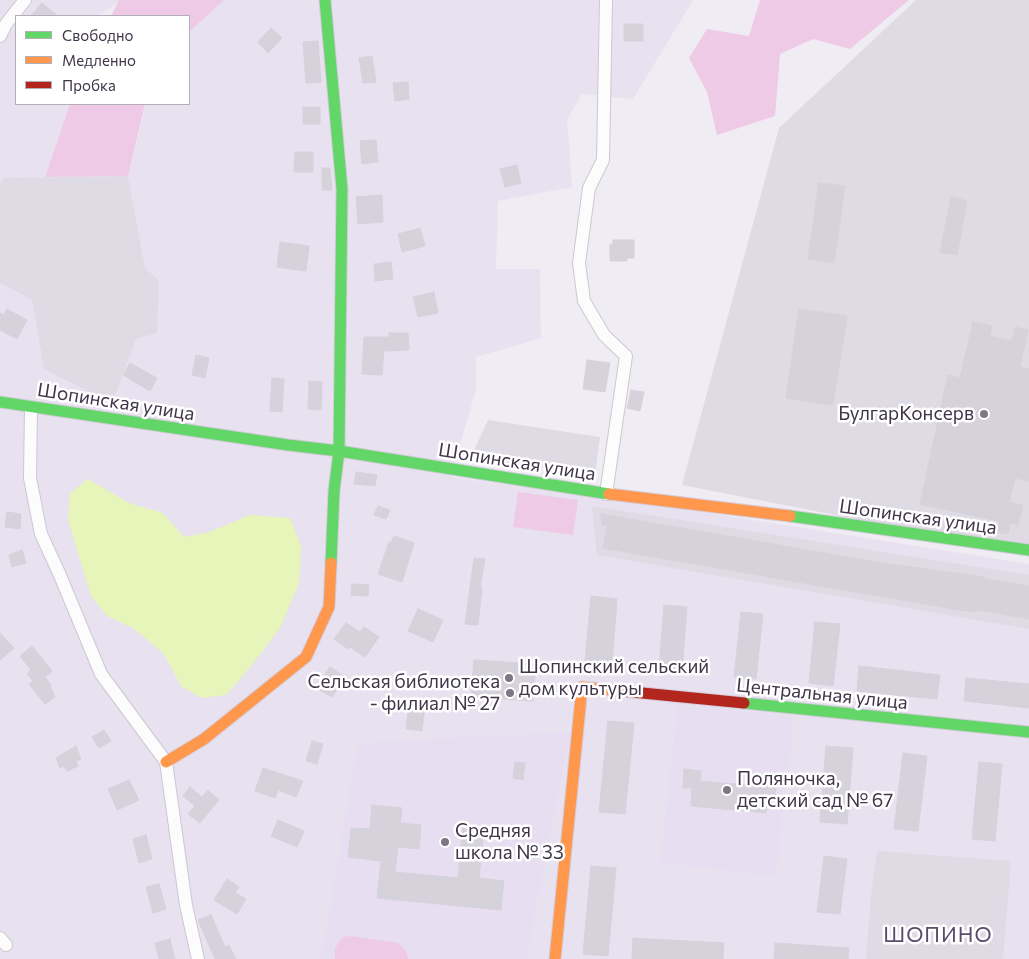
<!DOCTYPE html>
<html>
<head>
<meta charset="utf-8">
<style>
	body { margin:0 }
	#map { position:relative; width:1029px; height:959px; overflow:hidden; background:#efecf3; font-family:Commissioner,sans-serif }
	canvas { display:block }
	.legend { position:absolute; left:15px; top:15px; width:175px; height:90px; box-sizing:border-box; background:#fff; border:1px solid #b2afb7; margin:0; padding:6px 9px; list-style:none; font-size:15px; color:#3f364a }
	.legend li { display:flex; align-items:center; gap:10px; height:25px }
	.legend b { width:25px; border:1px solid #b2afb7 }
</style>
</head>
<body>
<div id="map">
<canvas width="1029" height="959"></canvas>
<ul class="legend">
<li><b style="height:6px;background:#63d668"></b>Свободно</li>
<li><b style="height:6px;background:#ff974d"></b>Медленно</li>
<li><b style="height:6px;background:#b3261e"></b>Пробка</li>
</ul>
</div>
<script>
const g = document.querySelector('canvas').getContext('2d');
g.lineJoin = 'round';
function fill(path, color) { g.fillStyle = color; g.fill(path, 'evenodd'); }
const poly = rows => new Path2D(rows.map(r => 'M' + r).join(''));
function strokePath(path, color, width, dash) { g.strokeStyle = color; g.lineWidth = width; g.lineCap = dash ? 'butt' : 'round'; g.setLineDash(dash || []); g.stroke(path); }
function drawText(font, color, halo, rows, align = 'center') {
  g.font = font + ' Commissioner,sans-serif'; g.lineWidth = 5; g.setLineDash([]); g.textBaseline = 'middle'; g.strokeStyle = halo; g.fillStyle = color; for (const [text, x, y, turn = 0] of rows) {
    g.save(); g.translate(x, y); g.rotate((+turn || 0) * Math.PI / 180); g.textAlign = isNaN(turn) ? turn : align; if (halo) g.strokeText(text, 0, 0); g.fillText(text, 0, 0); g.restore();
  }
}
const residential = poly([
	[0,0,122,0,98,16,16,16,16,104,70,104,45,177,4,178,0,184],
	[224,0,693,0,633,99,582,94,567,119,572,187,498,201,496,269,540,269,541,338,476,357,476,389,451,477,684,509,1029,564,1029,959,0,959,0,283,32,300,44,369,112,404,136,339,145,268,128,176,146,104,189,104,189,32]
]);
const industrial = poly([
	[916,0,1029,0,1029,553,682,485,779,128],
	[128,176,145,268,159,281,157,333,136,339,112,404,44,369,32,300,0,283,0,184,4,178],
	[488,420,600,437,595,475,470,459],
	[592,506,1029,575,1029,629,597,555],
	[877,851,1011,861,1003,959,866,959,871,895]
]);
const education = poly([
	[678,704,794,717,776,876,660,863],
	[570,732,526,959,317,959,324,945,358,743]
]);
const green = poly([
	[119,0,224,0,189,32,189,16,111,16],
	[760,0,909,0,850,49,813,39,780,54,775,116,717,135,707,92,689,58,707,29,749,36],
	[70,104,145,104,128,176,45,177],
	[518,492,578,500,573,535,513,527],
	[350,936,399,943,407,953,408,959,335,959,335,949,338,943,343,937]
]);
const water = poly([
	[88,479,129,503,163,513,184,537,209,532,250,515,290,518,301,546,299,583,280,628,248,670,226,695,202,698,181,686,163,653,133,628,107,616,91,596,68,520,70,493]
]);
const building = poly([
	[42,3,58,16,31,16,42,3],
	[624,24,643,24,643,41,624,41,624,24],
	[271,28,282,38,268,53,258,42,271,28],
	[318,41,321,82,306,83,303,42,318,41],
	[372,56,376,82,363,83,359,58,372,56],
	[408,82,409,99,395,101,393,83,408,82],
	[303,107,320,107,320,124,303,124,303,107],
	[376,140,378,162,362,164,360,141,376,140],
	[295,152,313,152,313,172,294,172,295,152],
	[517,165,521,183,505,187,500,169,517,165],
	[322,168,330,168,332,190,322,190,322,168],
	[819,183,845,186,834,263,808,259,819,183],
	[382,195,383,222,358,224,356,197,382,195],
	[951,197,967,201,957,255,940,252,951,197],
	[420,228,425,246,402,252,398,234,420,228],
	[613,240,634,240,634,258,627,258,627,261,610,261,610,244,613,244,613,240],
	[280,242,309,246,306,271,277,267,280,242],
	[391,262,393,279,375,281,374,264,391,262],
	[434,292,438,313,418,317,413,297,434,292],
	[7,309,27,320,17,339,0,330,0,313,4,315,7,309],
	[799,309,847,316,833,405,786,398,799,309],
	[973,322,992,326,990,336,1012,341,1015,327,1028,330,1020,367,1029,369,1029,481,1015,478,1009,502,1023,505,1018,525,1010,523,1008,534,997,532,998,521,920,504,948,375,960,378,973,322],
	[389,333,408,333,409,350,384,351,382,375,362,374,364,337,389,337,389,333],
	[196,355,209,358,205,378,192,375,196,355],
	[587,360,610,363,605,392,583,389,587,360],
	[130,363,157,378,150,391,123,375,130,363],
	[272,378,284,379,282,412,270,411,272,378],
	[309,381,322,382,321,410,308,409,309,381],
	[631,390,644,392,640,411,627,408,631,390],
	[356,472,377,475,375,486,354,484,356,472],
	[378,506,390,510,386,519,374,515,378,506],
	[7,512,21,514,20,529,5,527,7,512],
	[601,514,876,562,984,577,984,579,1029,586,1029,619,977,610,976,612,959,610,603,548,607,526,602,525,601,514],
	[394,536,414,543,402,582,378,574,389,542,391,543,394,536],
	[22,550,26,563,12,567,9,555,22,550],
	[474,558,485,559,480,588,482,588,478,625,465,624,474,558],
	[352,584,369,585,368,596,351,595,352,584],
	[591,596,617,599,612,664,585,661,591,596],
	[664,605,687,607,682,671,659,669,664,605],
	[418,609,443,620,433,642,408,631,418,609],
	[741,612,763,614,756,679,734,677,741,612],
	[815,622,840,624,833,686,809,683,815,622],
	[346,623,360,632,364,627,379,637,365,657,350,647,348,649,334,639,346,623],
	[0,633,14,648,0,660,0,633],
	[32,646,52,671,45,677,51,685,50,686,55,697,45,704,29,684,33,681,27,674,31,670,20,656,32,646],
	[474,660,536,664,533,701,471,697,474,660],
	[859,666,940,675,937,699,857,691,859,666],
	[330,667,345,677,332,697,316,688,330,667],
	[966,678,1029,684,1029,708,964,701,966,678],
	[409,702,425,704,422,731,406,729,409,702],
	[608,721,634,723,625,814,599,812,608,721],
	[104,730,111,741,99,748,92,737,104,730],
	[312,741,323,744,317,764,306,761,312,741],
	[76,746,81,759,76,761,78,766,67,771,64,766,60,768,56,758,76,746],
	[826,746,853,748,847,824,820,822,826,746],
	[903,753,927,756,918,831,894,829,903,753],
	[515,762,525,763,523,780,513,778,515,762],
	[979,762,1002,764,995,841,972,839,979,762],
	[263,768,303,781,296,797,278,790,275,798,255,791,263,768],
	[684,769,701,771,700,781,758,786,759,776,777,778,775,796,768,795,766,813,691,806,692,788,683,788,684,769],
	[129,780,139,800,117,810,108,789,129,780],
	[190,787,202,797,208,790,219,800,200,823,188,814,195,806,183,796,190,787],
	[372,805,402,808,400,823,421,825,419,849,398,847,395,872,458,878,463,826,484,828,479,878,504,881,501,910,377,898,381,861,348,857,351,828,370,829,372,805],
	[278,820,304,831,297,847,271,836,278,820],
	[146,835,152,859,139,863,133,839,146,835],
	[824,856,847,859,840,914,817,912,824,856],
	[591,866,616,868,608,956,583,954,591,866],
	[227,879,239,887,235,893,246,899,237,914,214,900,227,879],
	[159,884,166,909,153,913,146,887,159,884],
	[211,915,225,947,229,945,236,959,215,959,198,920,211,915],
	[633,938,724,943,723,959,632,959,633,938],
	[170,939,175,959,159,959,155,943,170,939],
	[775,943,849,948,848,959,774,959,775,943]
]);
const street = poly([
	[606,0,603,160,589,188,579,263,584,301,604,335,626,356,606,494],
	[0,36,6,24,25,0],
	[31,407,30,478,41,534,59,573,101,674,166,762,186,905,198,959],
	[0,938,6,945]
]);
const fast = poly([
	[325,0,342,189,339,451,334,491,331,563],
	[0,402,288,445,339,451,609,494],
	[790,516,1029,550],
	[744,703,1029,732]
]);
const slow = poly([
	[609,494,790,516],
	[166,762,204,739,306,657,329,607,331,563],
	[555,959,582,687,622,691]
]);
const jam = poly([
	[622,691,744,703]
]);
const markers = [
	[984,414,5,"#7d7685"],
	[509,678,5,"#7d7685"],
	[510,693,5,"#7d7685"],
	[727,790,5,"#7d7685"],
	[445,842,5,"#7d7685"]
];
const streetNames = [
	["Шопинская улица",116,402,9],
	["Шопинская улица",517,462,9],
	["Шопинская улица",918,517,8],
	["Центральная улица",822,694,6]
];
const poiNames = [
	["БулгарКонсерв",974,414,"right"],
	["Шопинский сельский",519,667],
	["дом культуры",519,689],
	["Сельская библиотека",500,682,"right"],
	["- филиал № 27",500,704,"right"],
	["Поляночка,",737,779],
	["детский сад № 67",737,801],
	["Средняя",455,831],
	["школа № 33",455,853]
];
const quarterNames = [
	["ШОПИНО",938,935]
];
fill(residential, '#e8e1ef');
fill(industrial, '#dfdbe5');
fill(education, '#e8def1');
fill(green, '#eecae7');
fill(water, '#e7f4ba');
fill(building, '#d6d2db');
strokePath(building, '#d6d2db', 1);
strokePath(street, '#cbc8cf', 14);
strokePath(fast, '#d4cbdc', 13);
strokePath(slow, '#d4cbdc', 13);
strokePath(jam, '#d4cbdc', 13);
strokePath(street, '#fdfcfd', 12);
strokePath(fast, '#63d668', 11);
strokePath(slow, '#ff974d', 11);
strokePath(jam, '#b3261e', 11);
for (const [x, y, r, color] of markers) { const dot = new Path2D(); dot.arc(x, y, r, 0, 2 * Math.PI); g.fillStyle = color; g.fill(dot); strokePath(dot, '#fff', 2); }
drawText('19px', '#3f364a', '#fff', streetNames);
drawText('19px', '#3f364a', '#fff', poiNames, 'left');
g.letterSpacing = '1px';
drawText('21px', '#5a4c6e', '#fff', quarterNames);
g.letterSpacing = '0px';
</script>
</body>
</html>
